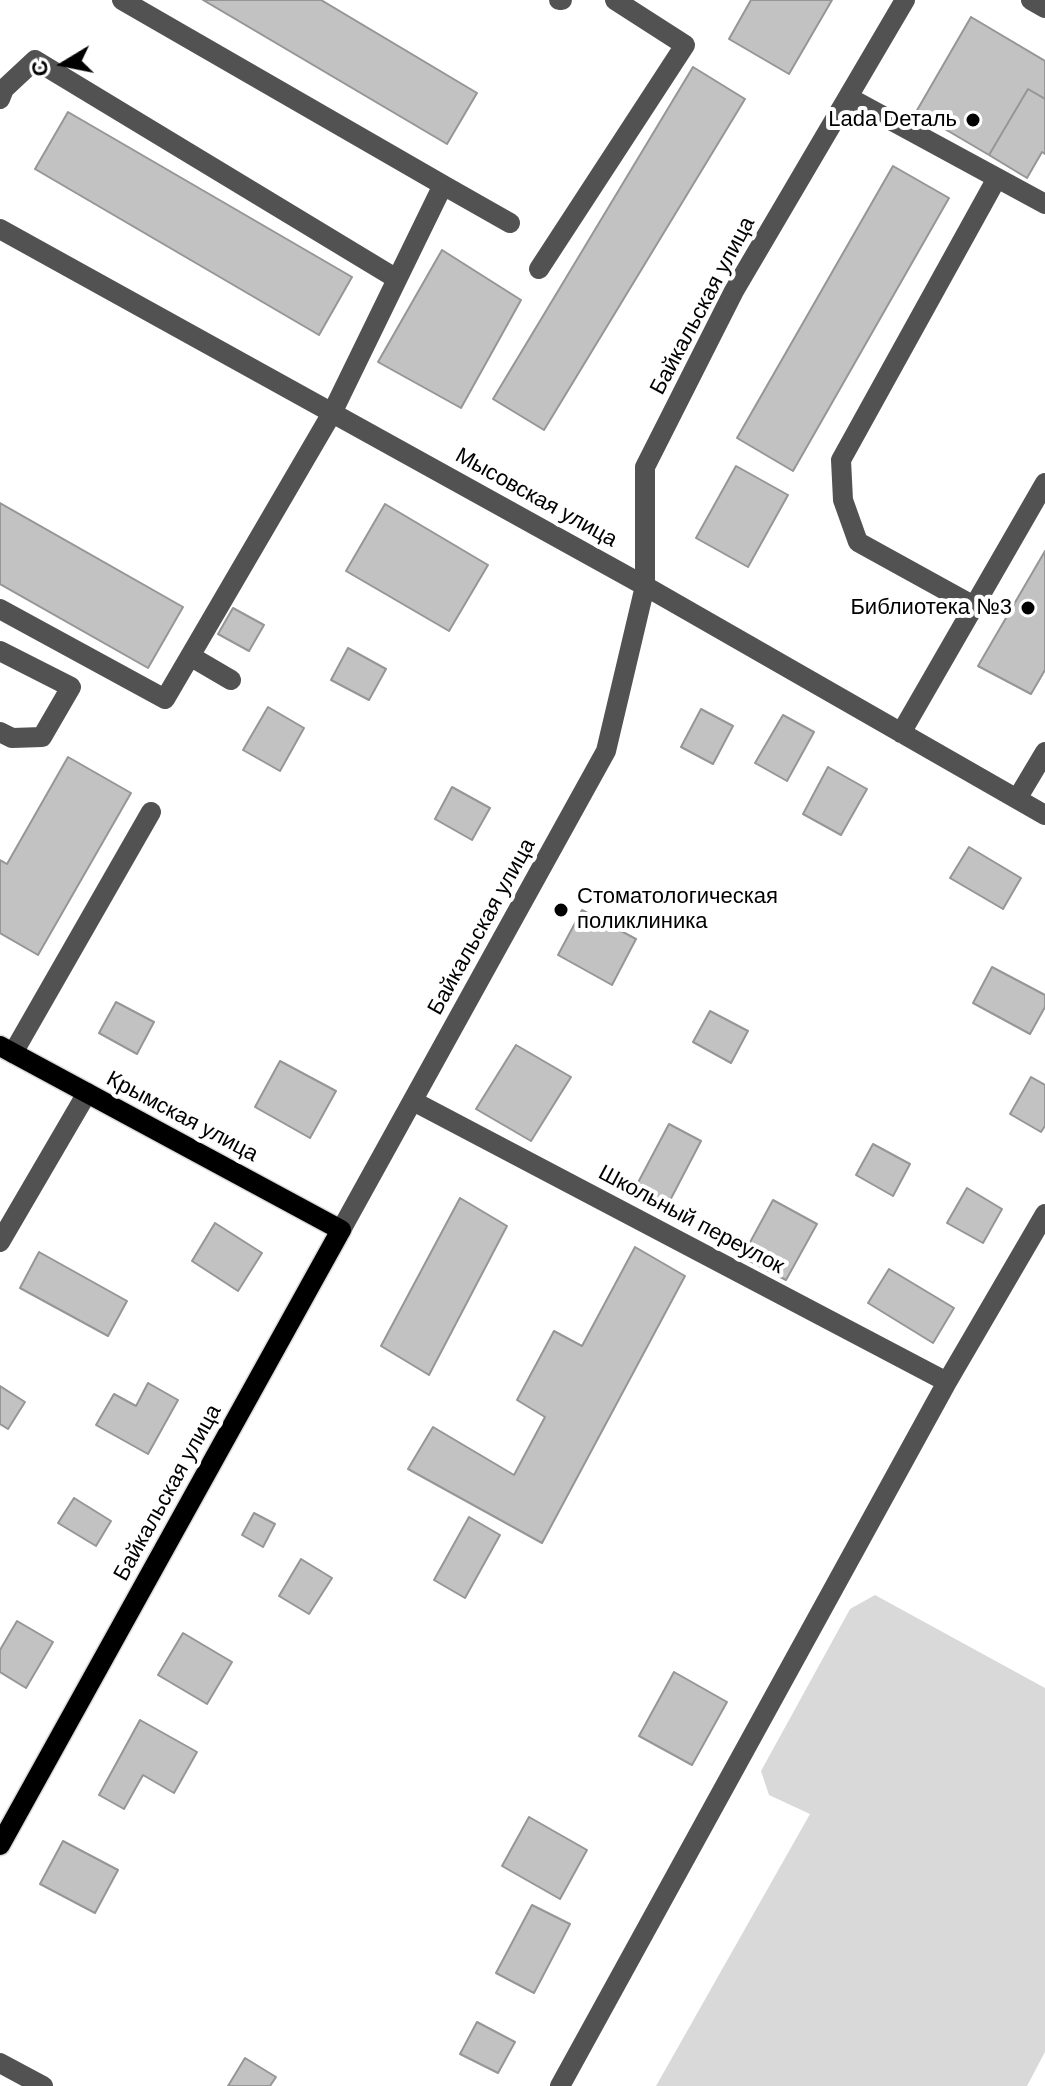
<!DOCTYPE html>
<html>
<head>
<meta charset="utf-8">
<style>
	body { margin:0 }
	#map { position:relative; width:1045px; height:2086px; overflow:hidden; background:#fff; font-family:Helvetica,sans-serif }
	canvas { display:block }
	.north { position:absolute; left:24px; top:24px; width:80px; height:80px; -webkit-text-stroke:6px #fff; paint-order:stroke; rotate:260deg; font-size:22px; font-weight:700; line-height:32px; text-align:center; color:#000 }
	.north::after { content:''; display:block; margin:auto; width:28px; height:36px; background:#000; clip-path:polygon(50% 0,100% 100%,50% 72%,0 100%) }
</style>
</head>
<body>
<div id="map">
<canvas width="1045" height="2086"></canvas>
<div class="north">С</div>
</div>
<script>
const g = document.querySelector('canvas').getContext('2d');
g.lineJoin = 'round';
function fill(path, color) { g.fillStyle = color; g.fill(path, 'evenodd'); }
const poly = rows => new Path2D(rows.map(r => 'M' + r).join(''));
function strokePath(path, color, width, dash) { g.strokeStyle = color; g.lineWidth = width; g.lineCap = dash ? 'butt' : 'round'; g.setLineDash(dash || []); g.stroke(path); }
function drawText(font, color, halo, rows, align = 'center') {
  g.font = font + ' Helvetica,sans-serif'; g.lineWidth = 8; g.setLineDash([]); g.textBaseline = 'middle'; g.strokeStyle = halo; g.fillStyle = color; for (const [text, x, y, turn = 0] of rows) {
    g.save(); g.translate(x, y); g.rotate((+turn || 0) * Math.PI / 180); g.textAlign = isNaN(turn) ? turn : align; if (halo) g.strokeText(text, 0, 0); g.fillText(text, 0, 0); g.restore();
  }
}
const green = poly([
	[875,1595,1045,1688,1045,2052,1027,2086,656,2086,810,1814,769,1795,761,1771,850,1609]
]);
const building = poly([
	[203,0,321,0,477,93,447,144,203,0],
	[751,0,832,0,789,74,729,39,751,0],
	[971,17,1045,61,1045,99,1028,89,989,155,916,112,971,17],
	[693,67,745,99,544,430,493,399,693,67],
	[1028,89,1045,99,1045,154,1042,152,1027,178,989,155,1028,89],
	[68,112,352,277,319,335,35,169,68,112],
	[893,166,949,198,793,471,737,438,893,166],
	[442,250,521,300,461,408,378,362,442,250],
	[736,466,788,495,748,567,696,538,736,466],
	[0,503,183,607,148,668,0,584,0,503],
	[385,504,488,565,449,631,346,571,385,504],
	[1045,551,1045,670,1031,694,978,666,1045,551],
	[233,608,264,625,249,651,218,634,233,608],
	[348,648,386,669,369,700,331,680,348,648],
	[268,707,304,728,280,771,243,750,268,707],
	[701,709,733,726,713,764,681,747,701,709],
	[783,715,814,732,787,781,755,763,783,715],
	[68,757,131,793,38,955,0,933,0,860,7,864,68,757],
	[828,767,867,789,841,835,803,814,828,767],
	[452,787,490,808,472,840,435,819,452,787],
	[969,847,1021,878,1003,909,950,878,969,847],
	[582,910,636,939,612,985,558,955,582,910],
	[992,967,1045,995,1045,1007,1030,1034,973,1003,992,967],
	[116,1002,154,1022,137,1054,99,1033,116,1002],
	[710,1011,748,1031,731,1063,693,1042,710,1011],
	[516,1045,571,1077,531,1141,476,1109,516,1045],
	[280,1061,336,1091,310,1138,255,1107,280,1061],
	[1031,1077,1045,1085,1045,1126,1041,1132,1010,1114,1031,1077],
	[669,1124,701,1141,665,1210,633,1192,669,1124],
	[873,1144,910,1164,893,1196,856,1175,873,1144],
	[967,1188,1002,1209,983,1243,947,1223,967,1188],
	[460,1198,507,1226,429,1375,381,1346,460,1198],
	[773,1200,817,1224,786,1280,742,1257,773,1200],
	[215,1223,262,1253,238,1291,192,1261,215,1223],
	[635,1247,685,1276,542,1543,408,1469,433,1427,514,1475,545,1417,517,1400,554,1331,582,1346,635,1247],
	[39,1252,127,1301,108,1336,20,1288,39,1252],
	[889,1269,954,1308,933,1343,868,1303,889,1269],
	[148,1383,178,1400,148,1454,96,1425,114,1394,136,1406,148,1383],
	[0,1386,25,1402,8,1429,0,1424,0,1386],
	[74,1498,111,1521,96,1546,58,1523,74,1498],
	[254,1513,275,1524,263,1547,242,1535,254,1513],
	[469,1517,500,1535,465,1598,434,1580,469,1517],
	[301,1559,332,1578,309,1614,279,1596,301,1559],
	[17,1621,53,1642,26,1688,0,1672,0,1650,17,1621],
	[183,1633,232,1662,207,1704,158,1675,183,1633],
	[674,1672,727,1702,692,1765,639,1736,674,1672],
	[140,1720,197,1752,174,1793,143,1775,124,1809,99,1795,140,1720],
	[529,1817,587,1850,560,1899,502,1866,529,1817],
	[63,1841,118,1870,95,1913,40,1884,63,1841],
	[532,1905,570,1924,534,1993,496,1973,532,1905],
	[477,2022,515,2042,498,2073,460,2054,477,2022],
	[245,2058,276,2077,270,2086,228,2086,245,2058]
]);
const minor = poly([
	[559,0,562,0],
	[1031,0,1045,8],
	[848,97,1045,204],
	[0,99,4,89,35,60,397,279],
	[443,185,510,223],
	[0,229,645,586,1045,815],
	[539,269,685,45,615,0],
	[974,606,858,542,843,500,841,460,997,178],
	[0,609,165,699,332,413,443,185,122,0],
	[0,651,71,687,42,737,12,738,0,732],
	[190,656,231,680],
	[901,733,1045,483],
	[1017,799,1045,752],
	[13,1053,151,812],
	[413,1101,947,1382],
	[341,1230,606,751,645,586,645,467,734,291,905,0],
	[0,1242,87,1093],
	[0,2063,43,2086],
	[560,2086,947,1382,1045,1214]
]);
const major = poly([
	[0,1046,341,1230,0,1845]
]);
const markers = [
	[973,120,8,"#000"],
	[1028,608,8,"#000"],
	[561,910,8,"#000"]
];
const poiNames = [
	["Lada Dеталь",957,120],
	["Библиотека №3",1012,608],
	["Стоматологическая",577,897,"left"],
	["поликлиника",577,922,"left"]
];
const streetNames = [
	["Байкальская улица",703,306,-62],
	["Мысовская улица",536,498,29],
	["Байкальская улица",482,927,-61],
	["Крымская улица",182,1117,28],
	["Школьный переулок",691,1220,28],
	["Байкальская улица",168,1493,-61]
];
fill(green, '#d9d9d9');
fill(building, '#c2c2c2');
strokePath(building, '#969696', 2);
strokePath(major, '#dbdbdb', 23);
strokePath(minor, '#525252', 20);
strokePath(major, '#000', 20);
for (const [x, y, r, color] of markers) { const dot = new Path2D(); dot.arc(x, y, r, 0, 2 * Math.PI); g.fillStyle = color; g.fill(dot); strokePath(dot, '#fff', 3); }
drawText('22px', '#000', '#fff', poiNames, 'right');
drawText('22px', '#000', '#fff', streetNames);
</script>
</body>
</html>
